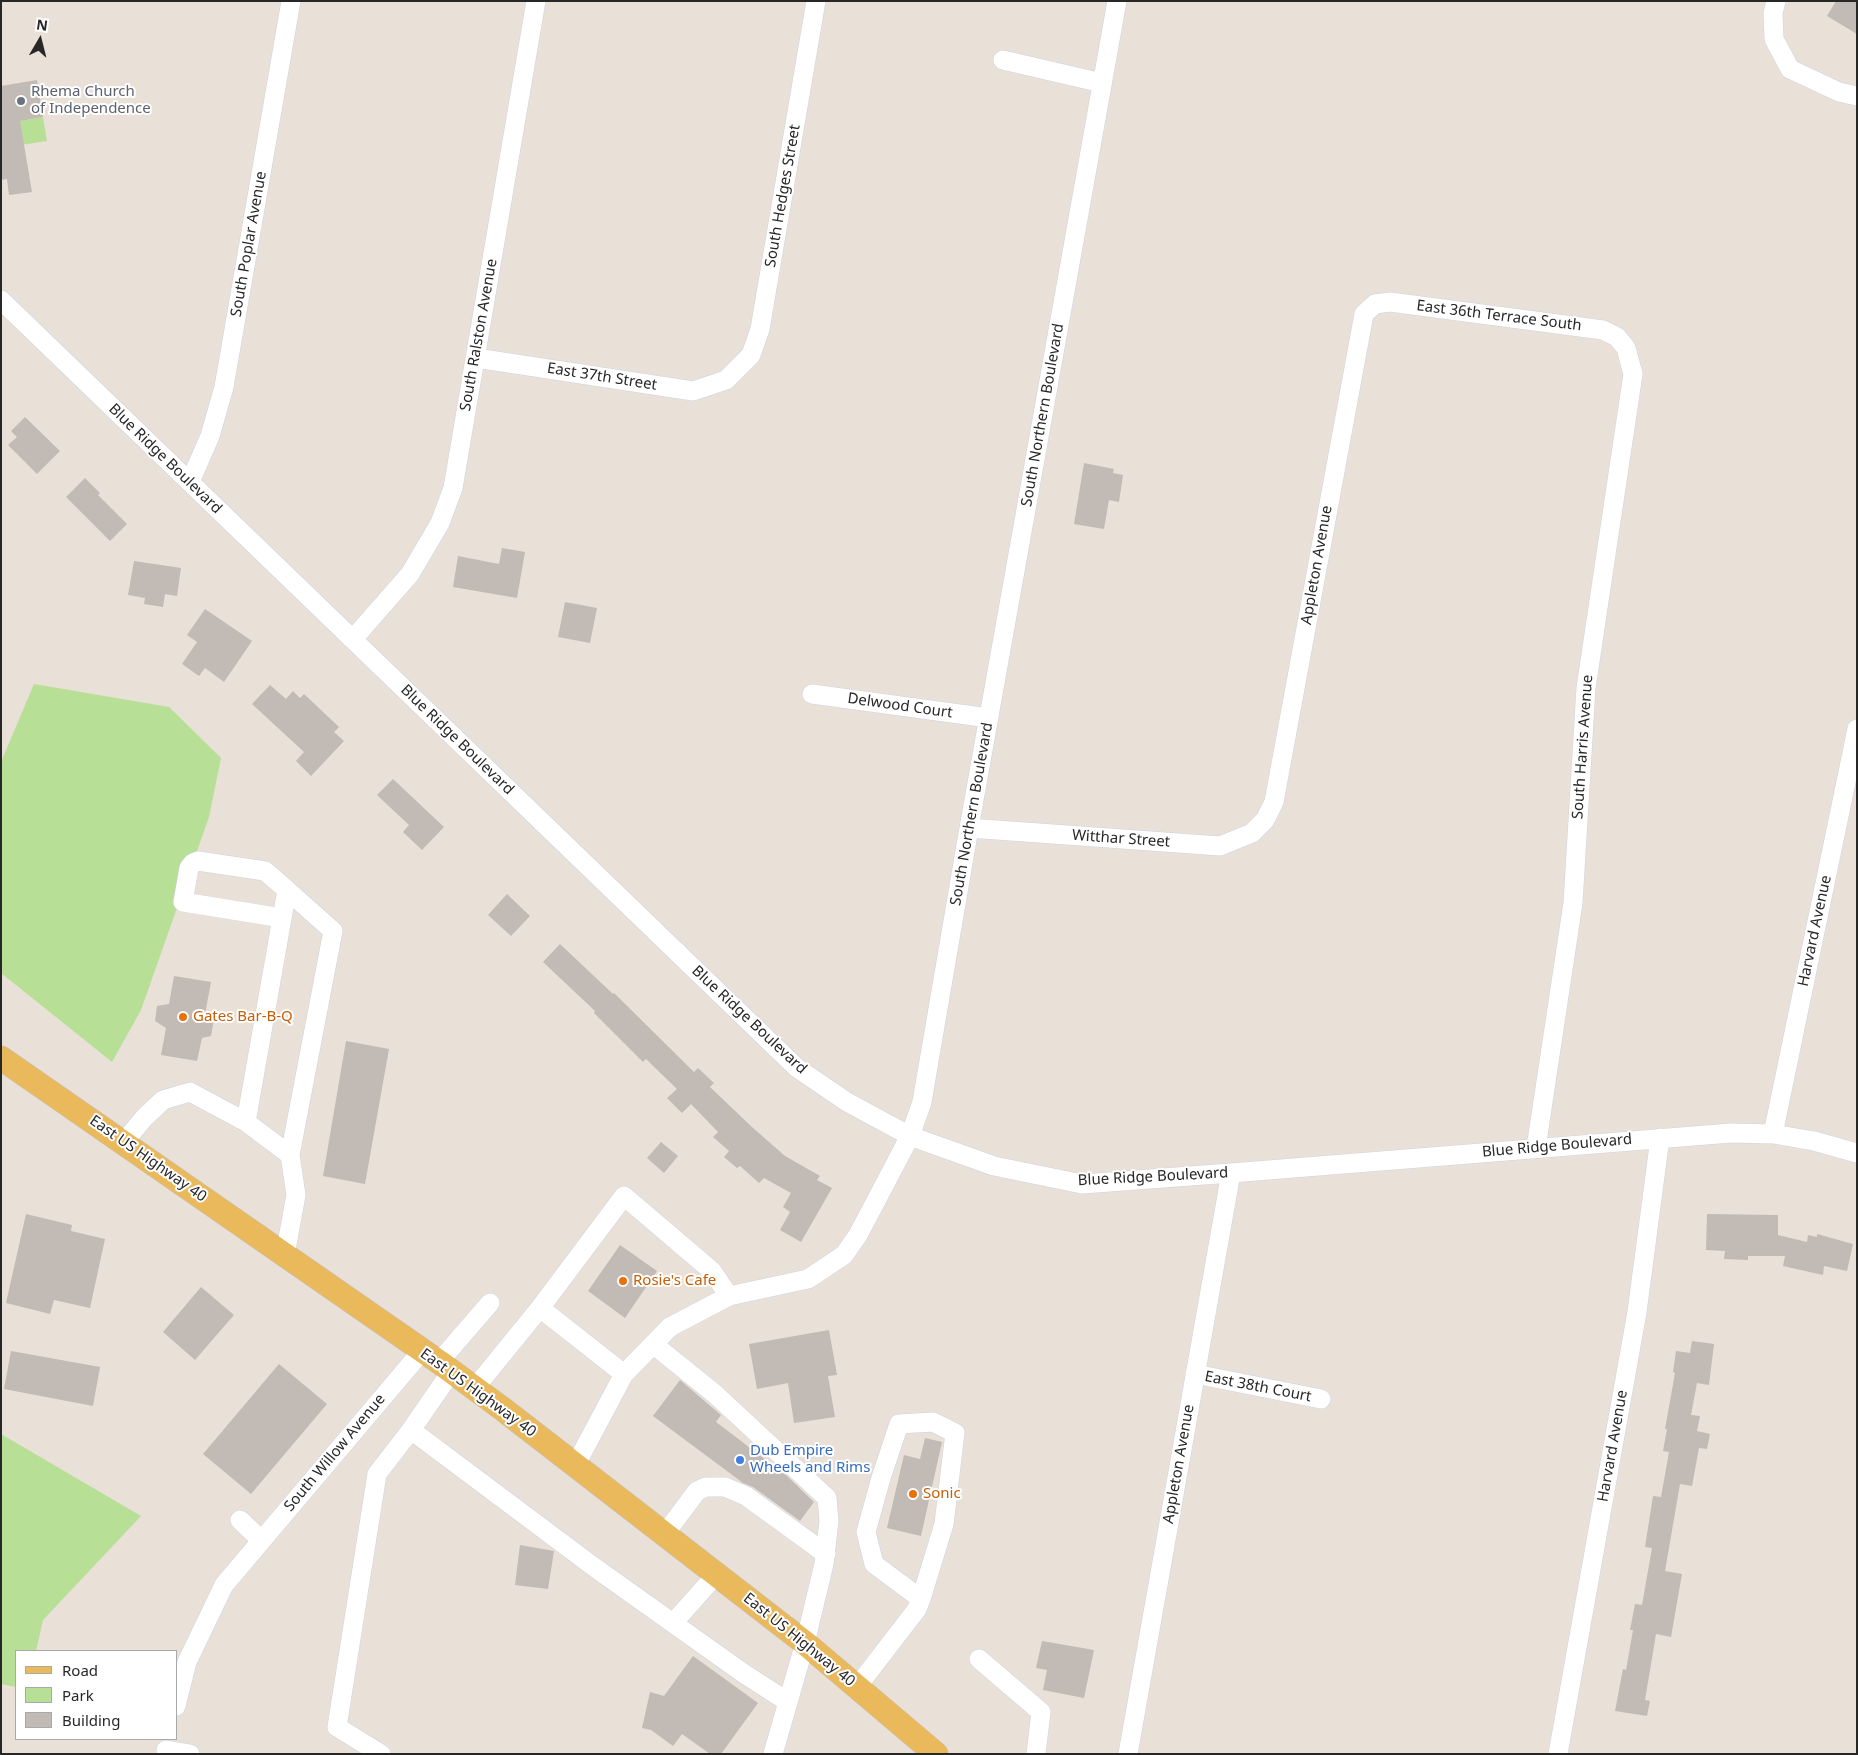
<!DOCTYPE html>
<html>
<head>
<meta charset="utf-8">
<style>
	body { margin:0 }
	#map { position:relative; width:1858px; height:1755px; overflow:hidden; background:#e9e0d8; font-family:"Noto Sans",sans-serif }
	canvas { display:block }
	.frame { position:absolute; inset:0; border:2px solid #272727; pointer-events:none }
	.legend { position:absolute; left:15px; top:1650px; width:162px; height:90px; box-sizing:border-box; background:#fff; border:1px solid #a9a9a9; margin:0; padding:6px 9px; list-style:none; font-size:15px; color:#272727 }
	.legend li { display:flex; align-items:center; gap:10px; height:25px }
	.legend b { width:25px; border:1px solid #a9a9a9 }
	.north { position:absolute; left:15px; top:15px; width:50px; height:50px; -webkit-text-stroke:4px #fff; paint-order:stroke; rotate:8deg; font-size:14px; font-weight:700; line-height:20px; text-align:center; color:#272727 }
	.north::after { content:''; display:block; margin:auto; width:18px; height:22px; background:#272727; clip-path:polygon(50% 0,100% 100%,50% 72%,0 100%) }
</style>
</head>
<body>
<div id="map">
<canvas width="1858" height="1755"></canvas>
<div class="frame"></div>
<ul class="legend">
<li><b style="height:6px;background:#eab95c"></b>Road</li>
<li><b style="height:14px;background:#b7df96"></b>Park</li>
<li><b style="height:14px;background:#c1bab5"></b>Building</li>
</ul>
<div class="north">N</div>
</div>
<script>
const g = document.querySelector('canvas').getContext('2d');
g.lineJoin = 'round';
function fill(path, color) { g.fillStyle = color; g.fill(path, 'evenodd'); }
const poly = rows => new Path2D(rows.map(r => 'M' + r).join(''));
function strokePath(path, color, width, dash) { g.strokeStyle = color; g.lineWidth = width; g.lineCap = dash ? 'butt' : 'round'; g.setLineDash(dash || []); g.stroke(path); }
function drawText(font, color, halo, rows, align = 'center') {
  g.font = font + ' "Noto Sans",sans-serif'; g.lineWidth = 4; g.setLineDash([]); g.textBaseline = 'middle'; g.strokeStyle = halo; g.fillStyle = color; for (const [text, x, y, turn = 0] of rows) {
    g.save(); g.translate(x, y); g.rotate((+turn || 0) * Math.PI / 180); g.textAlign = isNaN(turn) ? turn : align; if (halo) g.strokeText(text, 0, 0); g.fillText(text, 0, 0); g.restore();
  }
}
const green = poly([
	[43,117,47,141,14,146,1,124],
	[34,684,169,707,221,758,209,817,141,1010,112,1062,1,973,1,762],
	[1,1434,141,1516,43,1620,36,1651,16,1651,16,1687,1,1684]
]);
const building = poly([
	[1836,1,1857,1,1857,34,1827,16],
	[37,80,43,117,20,121,32,192,9,195,7,179,1,180,1,86],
	[25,417,60,451,37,474,8,445,17,437,11,431],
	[1084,463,1114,469,1113,473,1123,475,1119,502,1109,500,1104,529,1074,524],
	[85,478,100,493,98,495,127,524,110,541,66,497],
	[502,548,525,552,517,598,453,587,458,556,499,564],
	[134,561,181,568,177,596,165,594,163,607,144,604,145,598,128,595],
	[565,602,597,608,590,643,558,637],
	[205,609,252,641,224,682,205,668,199,676,182,664,197,642,187,635],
	[270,685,286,699,293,691,300,698,304,694,339,727,334,732,344,741,311,776,296,761,304,752,252,704],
	[393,779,444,827,422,850,403,832,409,825,377,795],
	[507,894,530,916,511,936,488,915],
	[560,944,613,994,614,993,694,1072,698,1068,714,1083,710,1087,752,1127,785,1156,820,1176,817,1180,832,1188,801,1242,780,1230,790,1212,783,1207,791,1193,764,1178,759,1183,740,1166,737,1168,724,1157,729,1151,713,1137,718,1132,691,1104,682,1113,667,1098,677,1089,646,1059,643,1062,594,1013,595,1011,543,962],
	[174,976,211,982,205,1014,214,1019,211,1036,202,1038,197,1061,161,1055,166,1028,155,1021,157,1006,169,1004],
	[346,1041,389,1049,365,1184,323,1176],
	[661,1142,678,1156,664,1173,647,1158],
	[26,1214,72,1225,71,1231,105,1239,90,1308,54,1300,50,1314,6,1303],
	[1707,1214,1778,1215,1778,1235,1807,1242,1808,1235,1817,1237,1817,1234,1853,1244,1847,1271,1824,1266,1823,1275,1783,1266,1785,1256,1748,1256,1748,1260,1724,1259,1725,1251,1706,1250],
	[620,1245,657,1271,625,1318,588,1291],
	[201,1287,234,1315,195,1360,163,1332],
	[829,1330,837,1375,828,1376,835,1417,794,1423,788,1383,757,1389,749,1344],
	[1692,1341,1714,1344,1709,1385,1697,1383,1691,1415,1700,1416,1697,1431,1710,1434,1707,1449,1699,1448,1692,1486,1680,1484,1665,1571,1682,1574,1671,1637,1656,1634,1645,1700,1650,1701,1647,1716,1615,1711,1623,1669,1626,1670,1633,1630,1630,1630,1635,1604,1642,1605,1652,1548,1645,1547,1653,1496,1661,1497,1669,1452,1663,1451,1667,1429,1665,1429,1675,1373,1673,1372,1676,1351,1690,1353],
	[11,1351,100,1367,93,1406,4,1389],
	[279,1364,327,1404,251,1494,203,1454],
	[680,1380,721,1415,716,1422,787,1476,814,1502,800,1521,753,1487,743,1483,653,1416],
	[925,1438,942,1442,921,1536,887,1528,904,1455,920,1459],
	[520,1545,554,1551,548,1589,515,1585],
	[1042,1641,1094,1650,1084,1698,1043,1690,1047,1670,1036,1668],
	[693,1656,758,1703,721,1754,710,1754,682,1734,673,1746,651,1730,642,1728,650,1692,664,1696]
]);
const minor = poly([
	[1776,1,1773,13,1774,39,1790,69,1839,92,1857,96],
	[1003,60,1102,83],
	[1,300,797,1068,847,1102,910,1136,994,1166,1082,1184,1231,1173,1731,1133,1773,1134,1814,1141,1857,1153],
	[476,358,693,391,726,380,751,355,760,329,816,1],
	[190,482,210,436,224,387,291,1],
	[353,639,410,574,440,523,453,488,536,1],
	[812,694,989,718],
	[969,828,1220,846,1252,833,1265,820,1274,802,1364,314,1375,304,1390,302,1603,330,1617,337,1626,348,1633,374,1586,688,1573,903,1536,1148],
	[282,918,183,902,189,868,193,863,198,861,265,871,287,890],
	[246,1122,287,890,333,931,290,1155,296,1195,285,1255],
	[1773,1134,1857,729],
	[124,1142,144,1118,163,1100,190,1092,246,1122,290,1155],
	[540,1308,624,1374],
	[653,1344,715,1394,827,1498,829,1521,824,1564,805,1643,773,1754],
	[439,1362,490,1303],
	[1195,1374,1321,1399],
	[474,1389,540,1308,624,1196,712,1271,729,1296],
	[411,1430,594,1567,743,1673,788,1702],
	[575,1466,624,1374,670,1327,729,1296,808,1279,844,1255,858,1235,910,1136,922,1102,969,828,1117,1],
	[240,1520,261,1540],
	[664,1535,697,1491,706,1487,725,1487,746,1496,826,1554],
	[673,1623,716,1575],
	[979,1659,1041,1712,1036,1754],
	[857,1687,917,1609,921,1599,944,1524,955,1433,933,1422,899,1424,881,1478,866,1532,874,1564,921,1599],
	[176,1706,187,1662,224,1585,422,1351],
	[166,1750,190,1754],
	[381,1754,337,1727,377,1474,411,1430,451,1372],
	[1128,1754,1231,1173],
	[1558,1754,1637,1312,1660,1138]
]);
const major = poly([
	[1,1058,439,1362,504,1410,805,1643,936,1754]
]);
const markers = [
	[21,101,5,"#6b7280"],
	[183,1017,5,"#e8710a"],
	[623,1281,5,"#e8710a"],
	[740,1460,5,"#3f7fe0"],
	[913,1494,5,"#e8710a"]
];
const worshipNames = [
	["Rhema Church",31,92],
	["of Independence",31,109]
];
const streetNames = [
	["South Hedges Street",783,196,-80],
	["South Poplar Avenue",249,244,-80],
	["East 36th Terrace South",1499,316,7],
	["South Ralston Avenue",479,335,-80],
	["East 37th Street",602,377,9],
	["South Northern Boulevard",1043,415,-80],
	["Blue Ridge Boulevard",165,459,44],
	["Appleton Avenue",1317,565,-80],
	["Delwood Court",900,706,8],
	["Blue Ridge Boulevard",457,740,44],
	["South Harris Avenue",1583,747,-86],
	["South Northern Boulevard",972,814,-80],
	["Witthar Street",1121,839,4],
	["Harvard Avenue",1815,931,-78],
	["Blue Ridge Boulevard",749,1020,43],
	["Blue Ridge Boulevard",1557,1146,-5],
	["East US Highway 40",148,1159,35],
	["Blue Ridge Boulevard",1153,1177,-3],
	["East 38th Court",1258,1387,11],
	["East US Highway 40",478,1393,36],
	["Harvard Avenue",1613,1446,-80],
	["South Willow Avenue",335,1453,-50],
	["Appleton Avenue",1179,1464,-80],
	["East US Highway 40",799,1640,39]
];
const foodNames = [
	["Gates Bar-B-Q",193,1017],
	["Rosie's Cafe",633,1281],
	["Sonic",923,1494]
];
const shopNames = [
	["Dub Empire",750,1451],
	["Wheels and Rims",750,1468]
];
fill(green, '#b7df96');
fill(building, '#c1bab5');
strokePath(minor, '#ced3e0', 20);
strokePath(major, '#c3c3c3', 25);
strokePath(minor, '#fff', 19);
strokePath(major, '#eab95c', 24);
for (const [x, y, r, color] of markers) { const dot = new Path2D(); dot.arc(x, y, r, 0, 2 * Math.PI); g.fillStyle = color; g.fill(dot); strokePath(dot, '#fff', 2); }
drawText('15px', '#5b616d', '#fff', worshipNames, 'left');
drawText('15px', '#272727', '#fff', streetNames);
drawText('15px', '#c56008', '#fff', foodNames, 'left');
drawText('15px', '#366cbe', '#fff', shopNames, 'left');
</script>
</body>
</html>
